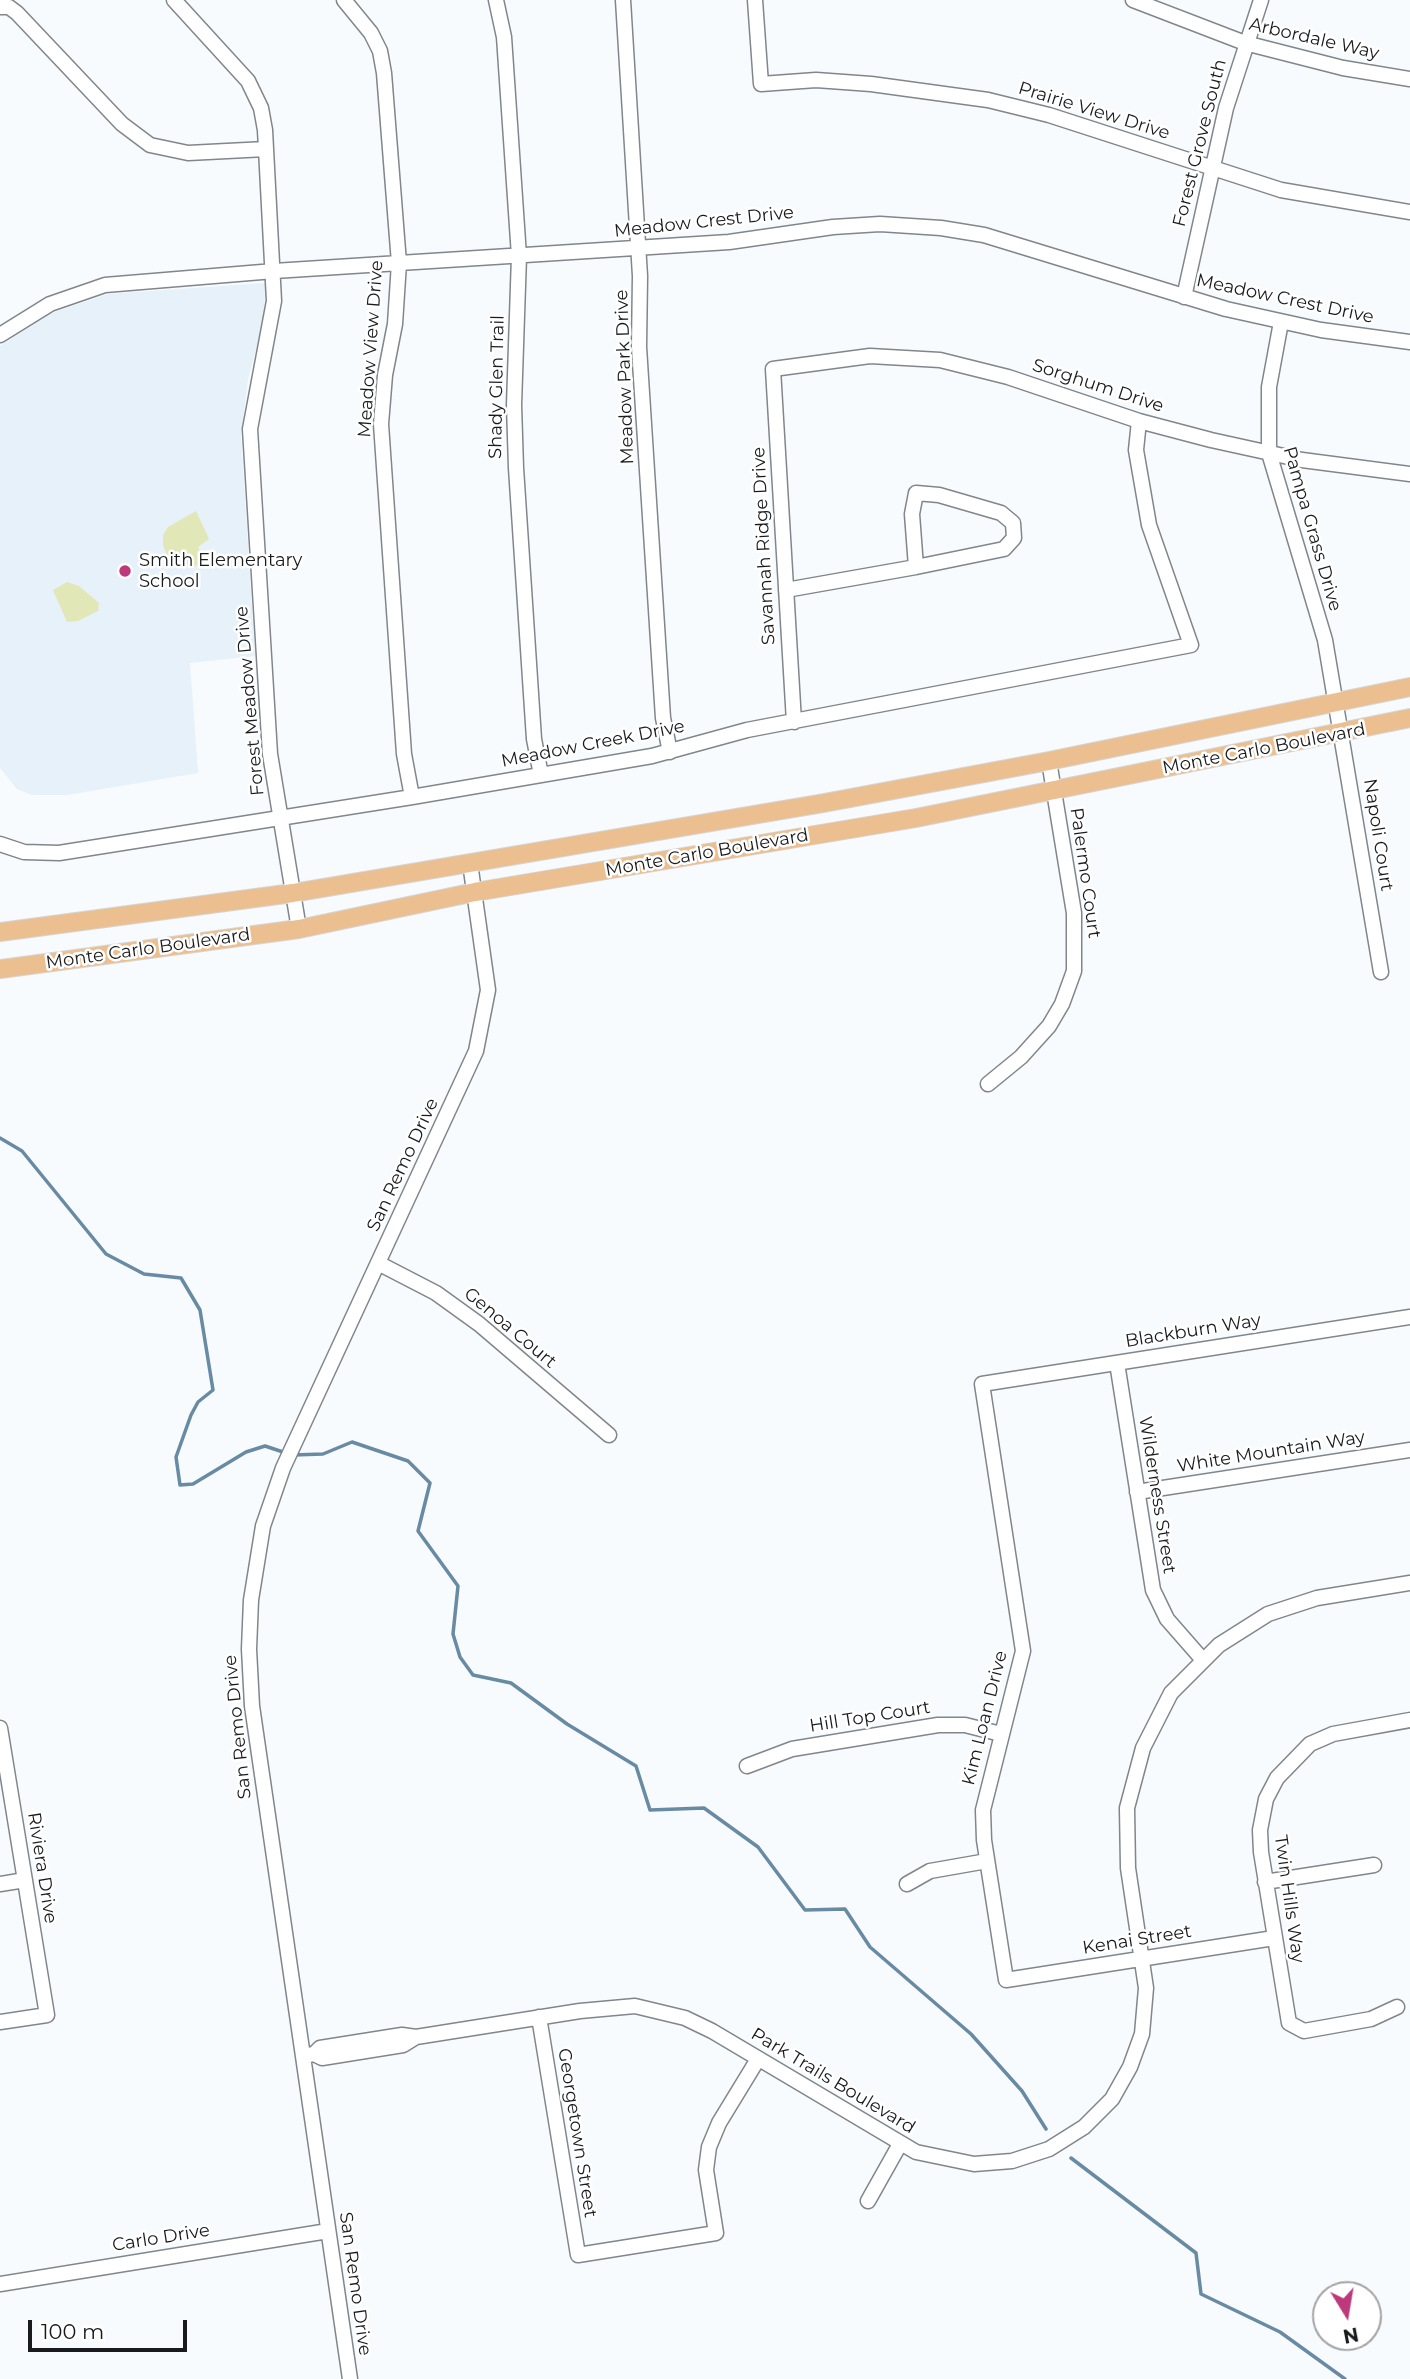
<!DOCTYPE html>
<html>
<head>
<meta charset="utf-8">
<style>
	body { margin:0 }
	#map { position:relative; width:1410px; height:2379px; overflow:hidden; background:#f7fbfe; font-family:Montserrat,sans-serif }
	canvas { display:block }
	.north { position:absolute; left:1312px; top:2281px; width:70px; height:70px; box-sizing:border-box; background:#fff; border:2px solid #a3a3a4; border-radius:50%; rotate:169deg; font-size:19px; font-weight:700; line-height:28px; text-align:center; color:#181a1c }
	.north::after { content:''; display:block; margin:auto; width:24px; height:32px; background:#be397c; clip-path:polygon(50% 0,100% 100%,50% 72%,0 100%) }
	.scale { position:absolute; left:28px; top:2320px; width:159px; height:32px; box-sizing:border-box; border:4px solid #181a1c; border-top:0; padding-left:9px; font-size:21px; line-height:24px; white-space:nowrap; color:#181a1c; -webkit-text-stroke:5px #fff; paint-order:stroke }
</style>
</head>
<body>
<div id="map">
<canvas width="1410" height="2379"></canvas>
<div class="north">N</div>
<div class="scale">100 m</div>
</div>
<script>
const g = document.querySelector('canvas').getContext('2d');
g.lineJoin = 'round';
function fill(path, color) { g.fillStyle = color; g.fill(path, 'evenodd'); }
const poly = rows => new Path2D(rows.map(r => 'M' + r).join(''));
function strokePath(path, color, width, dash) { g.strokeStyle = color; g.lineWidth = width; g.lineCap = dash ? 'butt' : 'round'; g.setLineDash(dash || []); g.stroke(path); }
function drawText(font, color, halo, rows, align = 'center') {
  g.font = font + ' Montserrat,sans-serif'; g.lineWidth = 5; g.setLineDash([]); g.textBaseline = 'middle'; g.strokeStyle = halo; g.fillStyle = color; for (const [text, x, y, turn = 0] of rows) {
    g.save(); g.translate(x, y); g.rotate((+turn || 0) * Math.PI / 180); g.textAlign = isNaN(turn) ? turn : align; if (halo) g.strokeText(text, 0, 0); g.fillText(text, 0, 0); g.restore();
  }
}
const built = poly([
	[265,283,264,320,248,379,241,435,255,656,190,663,198,773,67,795,32,795,17,789,0,768,0,346,49,314,108,294]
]);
const green = poly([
	[196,511,209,539,198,547,205,561,190,569,183,555,170,561,163,546,163,535,168,527],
	[67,582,79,586,99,603,98,611,78,621,67,622,53,590]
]);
const stream = poly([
	[0,1138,22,1151,106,1254,144,1274,181,1278,200,1310,213,1390,198,1402,191,1415,176,1457,180,1485,193,1484,246,1452,265,1446,286,1453],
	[293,1455,323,1454,352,1442,408,1461,430,1483,418,1531,458,1586,453,1634,460,1657,473,1675,511,1683,567,1724,636,1766,650,1810,704,1808,758,1847,805,1910,845,1909,870,1947,971,2034,1022,2091,1046,2129],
	[1071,2158,1196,2253,1201,2294,1280,2332,1345,2379]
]);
const minor = poly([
	[174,0,248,81,261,108,265,130,274,301,250,429,270,754,299,929],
	[344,0,371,33,380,51,384,73,399,263,395,324,385,375,381,424,404,754,412,797],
	[496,0,504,37,519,256,514,405,516,468,534,739,541,775],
	[623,0,640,276,639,347,663,718,670,752],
	[755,0,761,84,816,80,871,84,988,100,1049,115,1281,190,1410,212],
	[1133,0,1245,43,1343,68,1410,79],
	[0,7,9,7,17,13,122,124,150,145,188,153,266,149],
	[1184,297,1226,108,1261,0],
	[1281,322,1269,387,1269,453,1325,640,1381,972],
	[0,335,50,304,105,285,274,271,729,242,833,227,880,224,941,228,984,235,1226,309,1321,330,1410,342],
	[786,590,916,567,1004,549,1014,538,1013,523,1001,513,939,495,916,493,912,514,916,567],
	[794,722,773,369,870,356,940,360,1008,377,1139,421,1211,440,1302,460,1410,474],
	[0,844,24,852,59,853,412,797,652,756,747,730,1191,645,1149,525,1136,450,1139,421],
	[988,1084,1021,1057,1049,1026,1062,1004,1074,971,1074,913,1049,761],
	[378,1263,436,1293,479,1324,609,1435],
	[1117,1363,1153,1590,1167,1619,1202,1659],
	[1137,1492,1410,1450],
	[0,1728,47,2015,0,2022],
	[747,1766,792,1749,938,1725,965,1725,1001,1734],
	[1265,1882,1374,1865],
	[0,1884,25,1880],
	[907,1884,930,1871,987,1861],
	[1274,1938,1006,1980,984,1840,983,1810,1023,1651,982,1384,1410,1317],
	[1397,2007,1371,2019,1304,2031,1289,2023,1261,1852,1260,1830,1266,1799,1277,1778,1310,1744,1333,1734,1410,1720],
	[539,2017,578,2255,716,2233,706,2170,709,2147,719,2123,758,2059],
	[314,2054,322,2058,403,2045,416,2037],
	[303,2056,314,2054,320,2048,402,2035,416,2037,580,2011,635,2006,685,2018,712,2031,916,2152,974,2164,1012,2161,1049,2149,1084,2127,1112,2099,1130,2067,1142,2034,1146,1988,1128,1868,1127,1808,1143,1748,1171,1693,1219,1645,1268,1614,1317,1598,1410,1583],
	[868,2201,900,2144],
	[0,2284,328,2231],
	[350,2379,252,1706,249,1649,251,1600,263,1526,283,1468,476,1051,488,990,470,863]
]);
const major = poly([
	[0,932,293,893,824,803,1049,761,1410,687],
	[0,969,299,929,475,892,916,818,1410,718]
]);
const markers = [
	[125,571,7,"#be397c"]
];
const streetNames = [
	["Arbordale Way",1314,39,13],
	["Prairie View Drive",1094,111,17],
	["Forest Grove South",1200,143,-76],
	["Meadow Crest Drive",704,222,-6],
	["Meadow Crest Drive",1285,299,12],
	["Meadow View Drive",371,349,-86],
	["Meadow Park Drive",625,377,-92],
	["Sorghum Drive",1098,386,18],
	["Shady Glen Trail",497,387,-89],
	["Pampa Grass Drive",1312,529,74],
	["Savannah Ridge Drive",764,546,-93],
	["Forest Meadow Drive",250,701,-95],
	["Meadow Creek Drive",593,744,-11],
	["Monte Carlo Boulevard",1264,749,-11],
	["Napoli Court",1378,835,81],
	["Monte Carlo Boulevard",707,853,-10],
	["Palermo Court",1085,873,82],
	["Monte Carlo Boulevard",148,949,-8],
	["San Remo Drive",403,1165,-65],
	["Genoa Court",510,1328,40],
	["Blackburn Way",1193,1331,-9],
	["White Mountain Way",1271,1452,-9],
	["Wilderness Street",1157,1495,81],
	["Hill Top Court",870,1717,-9],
	["Kim Loan Drive",985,1718,-76],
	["San Remo Drive",238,1727,-96],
	["Riviera Drive",42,1868,81],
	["Twin Hills Way",1289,1899,82],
	["Kenai Street",1137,1940,-9],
	["Park Trails Boulevard",833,2081,31],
	["Georgetown Street",577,2133,81],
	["Carlo Drive",161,2238,-9],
	["San Remo Drive",355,2284,82]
];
const poiNames = [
	["Smith Elementary",139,561],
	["School",139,582]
];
fill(built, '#e6f1f9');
fill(green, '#e2e7b7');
strokePath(stream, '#688ba3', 3.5);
strokePath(minor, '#80868b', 17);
strokePath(major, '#d5d6d6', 20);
strokePath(minor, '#fff', 14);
strokePath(major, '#ecbf90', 18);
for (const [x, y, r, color] of markers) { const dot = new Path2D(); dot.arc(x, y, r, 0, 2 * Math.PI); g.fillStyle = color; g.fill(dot); strokePath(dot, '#fff', 2.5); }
drawText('18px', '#181a1c', '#fff', streetNames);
drawText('18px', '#181a1c', '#fff', poiNames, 'left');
</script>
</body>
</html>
